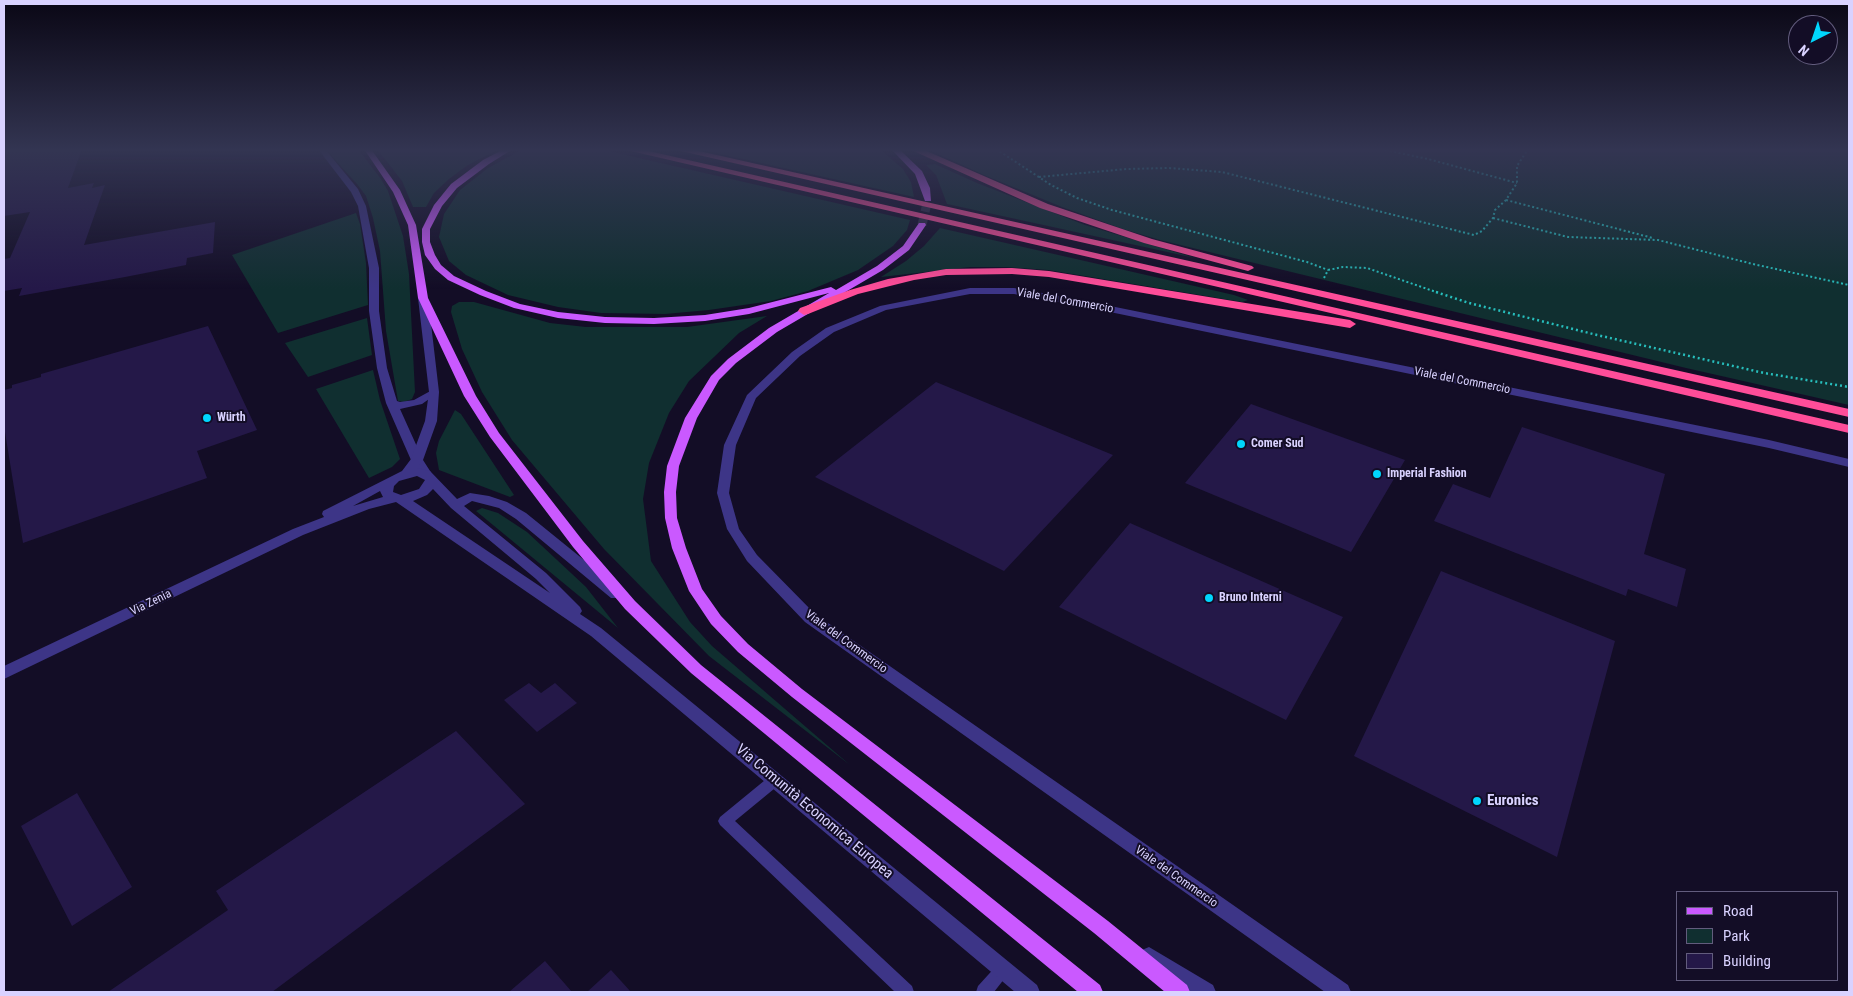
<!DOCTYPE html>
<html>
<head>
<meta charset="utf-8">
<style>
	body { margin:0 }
	#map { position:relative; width:1853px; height:996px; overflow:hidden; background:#130d26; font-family:"Roboto Condensed",sans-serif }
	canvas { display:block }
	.frame { position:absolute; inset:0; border:5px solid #d9d2ff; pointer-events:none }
	.legend { position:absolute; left:1676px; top:891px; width:162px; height:90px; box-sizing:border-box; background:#130d26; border:1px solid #625c7d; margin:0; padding:6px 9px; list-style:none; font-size:15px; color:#d9d2ff }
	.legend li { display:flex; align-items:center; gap:10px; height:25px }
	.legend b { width:25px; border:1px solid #625c7d }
	.north { position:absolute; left:1788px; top:15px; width:50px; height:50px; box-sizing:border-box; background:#130d26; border:1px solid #625c7d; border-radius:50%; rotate:221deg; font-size:14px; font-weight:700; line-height:20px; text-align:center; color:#d9d2ff }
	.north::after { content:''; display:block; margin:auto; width:18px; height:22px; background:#00d6fd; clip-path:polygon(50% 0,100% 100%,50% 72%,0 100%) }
</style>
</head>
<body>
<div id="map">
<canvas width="1853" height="996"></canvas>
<div class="frame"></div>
<ul class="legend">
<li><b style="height:6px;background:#ca59ff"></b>Road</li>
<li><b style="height:14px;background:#102f30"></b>Park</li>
<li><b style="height:14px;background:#241848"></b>Building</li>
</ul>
<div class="north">N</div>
</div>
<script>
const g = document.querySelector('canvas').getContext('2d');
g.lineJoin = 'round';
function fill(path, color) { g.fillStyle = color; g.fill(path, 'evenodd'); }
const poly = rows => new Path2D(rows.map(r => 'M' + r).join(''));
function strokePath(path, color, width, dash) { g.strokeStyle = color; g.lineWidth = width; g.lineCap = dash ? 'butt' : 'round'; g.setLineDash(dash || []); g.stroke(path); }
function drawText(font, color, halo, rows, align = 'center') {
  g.font = font + ' "Roboto Condensed",sans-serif'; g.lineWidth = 4; g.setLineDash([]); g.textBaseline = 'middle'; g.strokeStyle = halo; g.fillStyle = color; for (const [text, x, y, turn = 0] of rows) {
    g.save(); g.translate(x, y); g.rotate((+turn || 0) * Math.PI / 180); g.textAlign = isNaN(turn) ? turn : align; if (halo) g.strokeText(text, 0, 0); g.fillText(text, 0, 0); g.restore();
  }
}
const green = poly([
	[325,149,358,149,381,179,388,191,403,236,409,274,415,392,412,399,404,402,398,401,386,331,380,251,373,218,366,196,357,184],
	[377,149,499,149,468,165,449,179,434,193,426,207,413,207,402,181],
	[523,149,600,149,910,220,907,230,893,246,858,270,808,291,771,301,709,310,665,314,601,313,558,307,508,295,466,275,449,261,439,237,444,214,460,190,488,168],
	[698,149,880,149,903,169,911,182,914,197],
	[927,149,1849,149,1849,405,1686,368,1160,240,1123,229,1062,207,984,175],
	[935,164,977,183,1085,225,1195,258,947,204,936,175,926,165],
	[356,213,360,224,366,263,368,305,278,333,232,255],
	[940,228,1234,295,1248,300,1242,302,1048,270,1006,267,970,267,881,277,906,261,924,246],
	[459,302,474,302,550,323,586,327,687,327,767,316,739,333,689,381,669,413,649,463,643,499,651,561,690,622,712,646,850,765,709,656,604,549,512,440,482,392,462,349,451,312,452,306],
	[367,318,372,355,308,377,285,343],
	[373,370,380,400,400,459,392,467,369,478,316,389],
	[455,410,461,414,514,495,510,497,439,470,436,453,439,441],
	[482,508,498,513,527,532,586,587,618,628,476,511]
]);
const building = poly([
	[4,149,82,149,68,188,94,183,92,188,105,185,84,245,215,222,213,253,187,258,186,265,125,277,19,296,22,288,4,291,4,259,10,258,30,212,4,216],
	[208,326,257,430,197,451,207,478,23,543,4,426,4,390,12,388,12,385,41,377,41,374],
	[936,382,1113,455,1004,571,815,477],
	[1251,404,1405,460,1351,552,1185,483],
	[1522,427,1665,474,1644,554,1686,569,1677,607,1628,589,1626,596,1434,521,1453,484,1490,498],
	[1130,523,1343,617,1286,720,1059,607],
	[1441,571,1615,641,1557,857,1354,756],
	[529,683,541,693,555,683,577,703,537,732,504,700],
	[456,731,525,804,272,992,108,992,228,910,216,891],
	[77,793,132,887,72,926,21,826],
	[545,961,572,992,509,992],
	[611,970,631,992,587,992]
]);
const primaryTunnel = poly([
	[922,225,928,199]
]);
const pathFar1 = poly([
	[996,149,1051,185,1077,198,1112,210,1307,262,1328,270],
	[1381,149,1428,159,1517,183],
	[1039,177,1126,169,1169,168,1222,172,1474,235,1482,231,1493,218,1495,210,1506,200,1517,183,1517,166,1528,149],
	[1506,200,1653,238],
	[1493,218,1568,237,1658,240,1753,264,1849,285],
	[1324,278,1328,270,1343,267,1367,268,1439,293]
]);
const path = poly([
	[1436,292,1469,303,1597,335,1764,373,1849,387]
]);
const service = poly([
	[775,774,780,776,782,780,780,784,735,821,912,986,914,992,895,992,720,825,718,821,720,817,770,776,775,774],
	[1003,961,1008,964,1011,969,1008,974,994,992,976,992,978,986,998,964,1003,961]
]);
const minor = poly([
	[318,149,325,149,358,189,366,206,379,268,379,311,387,368,397,401,400,402,414,400,434,389,439,392,422,404,400,409,423,460,432,474,430,477,422,477,411,460,386,403,377,368,369,311,369,268,358,206,351,192,318,149],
	[970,288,1014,288,1076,299,1769,440,1849,459,1849,467,1769,448,1076,305,1014,294,970,294,886,310,834,332,800,356,756,398,736,445,729,493,739,529,757,555,815,614,1348,985,1351,992,1325,992,805,622,747,561,727,529,717,493,724,445,747,395,792,352,826,328,880,306,970,288],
	[1149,947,1213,985,1216,992,1188,992,1142,964,1139,957,1142,950,1149,947]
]);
const tertiary = poly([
	[423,295,428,298,439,392,437,421,423,460,417,468,430,471,457,499,470,493,489,496,507,502,526,513,621,590,623,594,621,598,611,598,516,519,499,508,472,501,464,506,546,573,580,607,582,611,580,614,601,628,1037,985,1040,992,1015,992,591,636,396,502,369,509,303,535,4,679,4,666,293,529,324,517,322,514,323,511,402,471,411,459,425,421,429,392,418,298,423,295],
	[417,476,425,480,419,489,401,495,393,492,394,486,399,481,417,476],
	[433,489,451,508,536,579,550,593,413,501,427,495,433,489],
	[380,491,383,497,353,506,380,491]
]);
const primary = poly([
	[364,149,371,149,400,190,416,225,428,298,476,396,499,433,583,541,635,601,701,665,1100,985,1103,992,1078,992,691,673,625,609,573,547,490,437,464,396,418,298,408,225,393,192,364,149],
	[504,149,513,149,489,164,457,188,442,206,430,229,430,242,435,255,441,265,454,276,486,291,520,304,558,312,605,317,654,318,705,315,749,308,831,287,836,290,877,266,903,246,919,223,925,223,926,225,909,250,883,270,777,332,736,363,719,380,697,418,679,466,676,492,677,518,686,548,702,589,721,616,748,644,802,689,1108,921,1187,985,1190,992,1165,992,1094,933,792,697,738,652,711,624,689,591,672,548,665,518,664,492,667,466,685,418,711,376,728,359,769,328,829,293,749,314,705,321,654,324,605,323,558,318,514,308,480,295,448,280,435,269,425,255,422,242,422,229,434,205,451,184,483,160,504,149],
	[891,149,899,149,922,171,930,188,931,201,925,201,915,174,891,149]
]);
const motorway = poly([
	[622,149,640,149,1849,425,1849,433,622,149],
	[672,149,690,149,1849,409,1849,417,672,149],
	[909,149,922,149,1048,204,1152,239,1252,266,1254,268,1248,271,1144,243,1040,208,909,149],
	[1012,268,1049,271,1350,320,1356,324,1350,328,1049,277,1012,274,946,275,914,280,858,294,808,314,804,315,798,311,800,308,850,290,888,279,946,269,1012,268]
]);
const markers = [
	[207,418,5,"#00d6fd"],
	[1241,444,5,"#00d6fd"],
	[1377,474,5,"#00d6fd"],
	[1209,598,5,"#00d6fd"],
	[1477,801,5,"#00d6fd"]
];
const streetNames = [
	["Viale del Commercio",1065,301,10],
	["Viale del Commercio",1462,381,11],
	["Via Zenia",151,603,-26],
	["Viale del Commercio",846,642,36],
	["Viale del Commercio",1176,877,35]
];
const poiNames = [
	["Würth",217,418],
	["Comer Sud",1251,444],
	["Imperial Fashion",1387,474],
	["Bruno Interni",1219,598]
];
const nearPoinames = [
	["Euronics",1487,801]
];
const nearStreetnames = [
	["Via Comunità Economica Europea",814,812,40]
];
fill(green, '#102f30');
fill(building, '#241848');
strokePath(primaryTunnel, '#312b47', 9, [9, 4.5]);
strokePath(pathFar1, '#27bebc', 2, [2, 2.5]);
strokePath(path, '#27bebc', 2.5, [2, 3]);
fill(service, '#3d3587');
fill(minor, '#3d3587');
fill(tertiary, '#3d3587');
fill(primary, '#ca59ff');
fill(motorway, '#ff4d99');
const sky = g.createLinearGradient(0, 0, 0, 289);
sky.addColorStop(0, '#0a0715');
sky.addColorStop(0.52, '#333552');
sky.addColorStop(1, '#33355200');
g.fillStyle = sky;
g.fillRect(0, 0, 1853, 289);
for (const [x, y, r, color] of markers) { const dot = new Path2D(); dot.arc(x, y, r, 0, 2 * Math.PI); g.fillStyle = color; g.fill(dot); strokePath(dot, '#130d26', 2); }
drawText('12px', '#d9d2ff', '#130d26', streetNames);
drawText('bold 12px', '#d9d2ff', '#130d26', poiNames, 'left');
drawText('bold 15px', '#d9d2ff', '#130d26', nearPoinames, 'left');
drawText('15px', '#d9d2ff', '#130d26', nearStreetnames);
</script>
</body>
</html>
